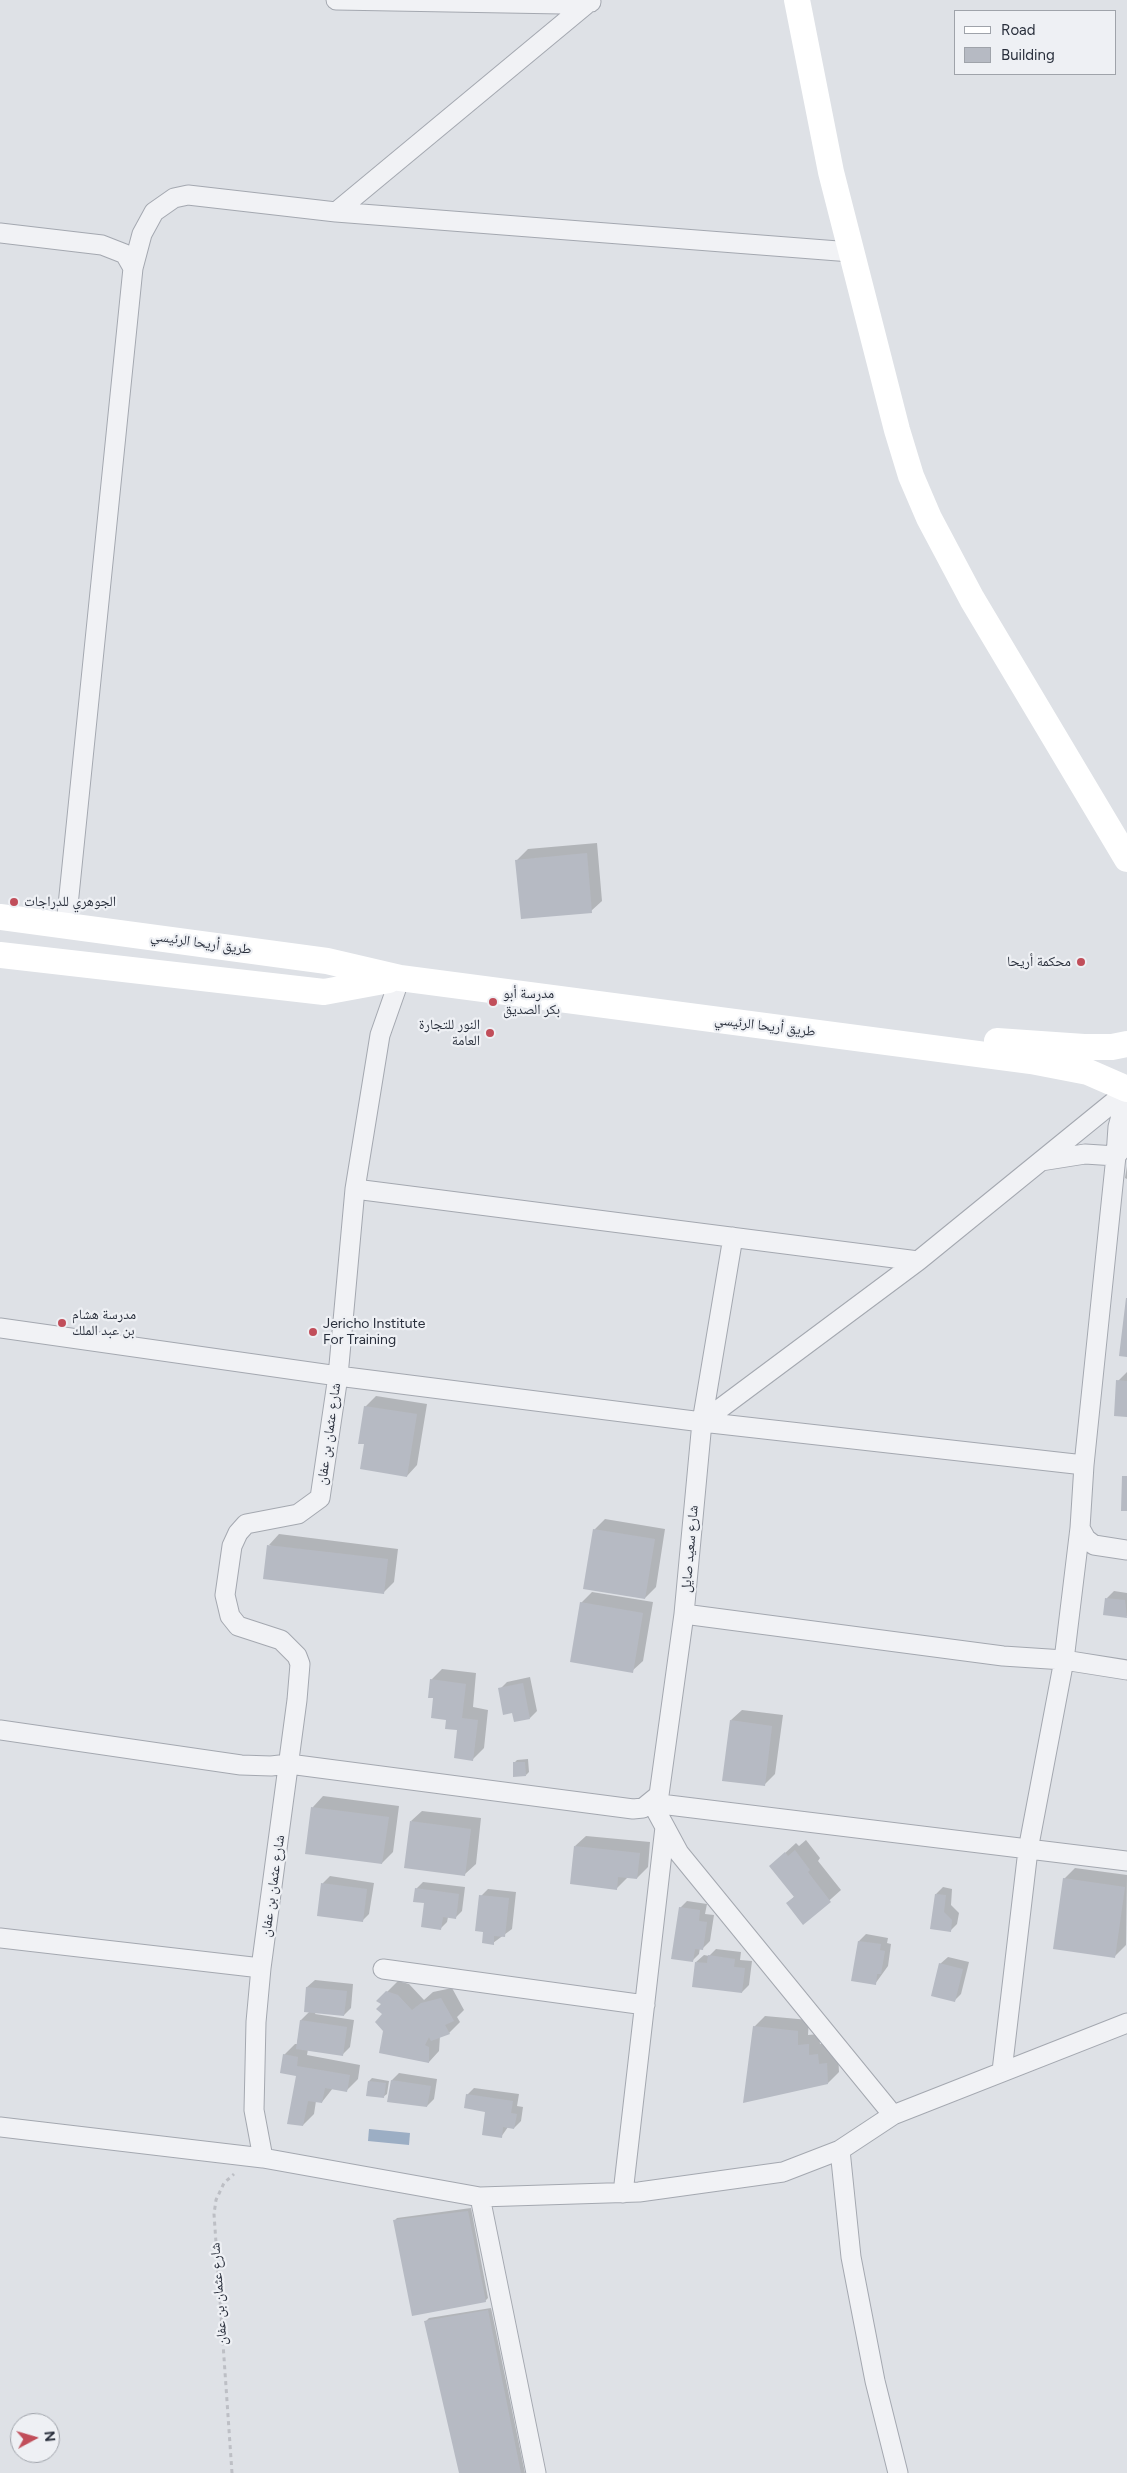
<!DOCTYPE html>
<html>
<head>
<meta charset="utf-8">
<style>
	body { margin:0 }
	#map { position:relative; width:1127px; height:2473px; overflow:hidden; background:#dee1e6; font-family:Figtree,sans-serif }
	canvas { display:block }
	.legend { position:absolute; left:954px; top:10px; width:162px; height:65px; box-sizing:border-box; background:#eef0f4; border:1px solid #9fa3aa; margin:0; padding:6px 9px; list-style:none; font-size:15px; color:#292f3c }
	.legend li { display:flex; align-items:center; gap:10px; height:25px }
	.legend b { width:25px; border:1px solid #9fa3aa }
	.north { position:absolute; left:10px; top:2413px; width:50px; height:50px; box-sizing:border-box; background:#eef0f4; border:1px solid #9fa3aa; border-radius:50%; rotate:84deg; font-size:14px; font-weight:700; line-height:20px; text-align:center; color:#292f3c }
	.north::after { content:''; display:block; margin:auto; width:18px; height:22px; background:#c14e5a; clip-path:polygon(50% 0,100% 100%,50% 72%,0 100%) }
</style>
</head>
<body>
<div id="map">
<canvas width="1127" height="2473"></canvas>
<ul class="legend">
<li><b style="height:6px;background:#fff"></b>Road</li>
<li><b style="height:14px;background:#b6bac3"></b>Building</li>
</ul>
<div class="north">N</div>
</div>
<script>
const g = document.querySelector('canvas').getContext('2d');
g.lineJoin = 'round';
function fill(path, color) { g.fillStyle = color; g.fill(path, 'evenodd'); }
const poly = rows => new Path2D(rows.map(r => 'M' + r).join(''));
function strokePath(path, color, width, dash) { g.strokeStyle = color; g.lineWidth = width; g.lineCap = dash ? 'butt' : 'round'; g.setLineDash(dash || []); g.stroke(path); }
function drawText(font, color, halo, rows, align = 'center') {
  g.font = font + ' Figtree,"Noto Naskh Arabic",sans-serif'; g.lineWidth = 4.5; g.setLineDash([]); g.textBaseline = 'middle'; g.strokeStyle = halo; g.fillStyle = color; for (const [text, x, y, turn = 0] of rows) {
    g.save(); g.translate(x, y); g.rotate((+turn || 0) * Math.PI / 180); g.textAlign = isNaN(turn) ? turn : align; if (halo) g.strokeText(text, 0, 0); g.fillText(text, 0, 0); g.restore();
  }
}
const water = poly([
	[369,2129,410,2133,409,2145,368,2141]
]);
const shadow = poly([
	[597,843,602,901,591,911,517,860,528,849],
	[1127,1166,1127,1179,1125,1178],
	[1127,1372,1127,1415,1118,1381],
	[376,1396,427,1404,417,1465,407,1476,365,1443,365,1407],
	[605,1519,665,1529,656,1587,645,1598,594,1530],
	[279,1534,398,1549,394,1582,383,1593,269,1545],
	[1114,1591,1127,1593,1127,1616,1105,1614,1107,1598],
	[592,1592,653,1602,643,1661,632,1671,581,1603],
	[442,1669,476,1673,473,1707,488,1710,484,1748,473,1759,459,1729,447,1719,435,1697,431,1680],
	[530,1677,537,1711,530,1718,513,1712,500,1689,507,1682],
	[742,1710,783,1715,775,1774,764,1785,731,1720],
	[528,1759,529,1772,526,1775,514,1763,517,1760],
	[323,1796,399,1806,393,1852,382,1863,307,1853,313,1807],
	[422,1811,481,1818,476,1864,465,1874,411,1821],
	[586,1836,650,1842,648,1867,637,1878,628,1877,617,1888,575,1846],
	[806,1840,820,1858,818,1861,841,1890,804,1923,787,1903,795,1896,771,1866,796,1843,799,1846],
	[1075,1868,1127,1875,1126,1945,1115,1956,1064,1879],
	[330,1876,374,1883,369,1914,362,1921,318,1915,323,1883],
	[423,1882,465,1887,462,1911,455,1918,448,1917,447,1922,440,1929,416,1889],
	[943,1887,952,1889,951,1905,959,1913,957,1924,950,1931,936,1894],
	[488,1889,516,1892,512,1929,493,1943,484,1931,481,1896],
	[687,1901,707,1904,705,1914,714,1915,710,1941,703,1948,700,1948,699,1954,692,1961,680,1908],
	[866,1934,888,1938,887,1943,891,1944,888,1966,875,1984,859,1941],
	[716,1949,741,1952,740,1960,752,1961,749,1985,742,1992,696,1962,704,1955,709,1956],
	[948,1957,969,1962,961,1994,954,2001,940,1964],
	[315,1980,353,1984,351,2008,344,2015,316,2012,315,2014,354,2020,350,2047,343,2054,308,2049,307,2055,360,2065,358,2079,347,2090,333,2088,322,2102,316,2101,314,2114,303,2125,297,2075,284,2055,295,2044,297,2044,301,2020,310,2011,307,1987],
	[398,1981,409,1984,424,2000,433,1992,452,1988,464,2010,457,2017,460,2022,449,2033,440,2036,439,2051,429,2062,384,2030,382,2004,378,2001],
	[765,2016,809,2020,808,2035,819,2034,820,2044,829,2044,829,2053,838,2053,839,2072,828,2083,754,2027],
	[399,2073,437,2079,434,2099,427,2106,389,2100,392,2080],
	[372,2078,389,2081,387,2094,383,2097,369,2081],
	[474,2088,519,2094,517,2106,523,2107,521,2121,514,2128,508,2127,501,2137,487,2111,467,2095],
	[471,2208,488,2298,485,2301,394,2221,397,2218],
	[491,2308,525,2473,460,2473,426,2321,429,2318]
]);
const building = poly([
	[587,853,592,913,521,919,515,860],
	[1126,1298,1127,1298,1127,1357,1119,1356],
	[1116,1380,1127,1381,1127,1417,1114,1416],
	[364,1406,417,1414,407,1477,360,1469,364,1444,358,1444],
	[1122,1476,1127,1476,1127,1511,1121,1511],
	[593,1529,655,1539,645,1599,583,1589],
	[267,1545,388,1559,384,1594,263,1579],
	[1105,1598,1125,1600,1127,1618,1103,1615],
	[580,1602,643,1613,633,1673,570,1662],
	[430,1679,466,1684,462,1718,478,1720,473,1761,454,1758,457,1730,445,1729,446,1720,431,1718,433,1698,428,1698],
	[523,1683,530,1719,514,1722,512,1713,503,1715,498,1688],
	[730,1720,772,1726,765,1786,722,1781],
	[513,1762,525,1762,526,1776,513,1777],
	[311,1807,389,1817,382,1864,305,1854],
	[410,1821,471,1829,465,1876,404,1868],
	[574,1846,640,1853,637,1879,618,1877,617,1890,570,1884],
	[795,1850,810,1870,808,1872,831,1902,803,1925,786,1903,794,1897,769,1866,785,1852,788,1856],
	[1063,1878,1125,1887,1115,1958,1053,1949],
	[321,1883,367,1889,363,1922,317,1916],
	[415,1888,459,1894,456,1919,443,1917,441,1930,421,1927,424,1903,413,1902],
	[935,1894,946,1895,944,1912,952,1920,951,1932,930,1929],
	[479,1895,509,1898,505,1937,494,1936,494,1945,482,1943,483,1932,475,1931],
	[679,1907,700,1910,699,1921,707,1922,703,1950,695,1949,693,1962,671,1959],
	[858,1941,881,1944,880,1950,885,1951,881,1974,877,1974,876,1985,851,1981],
	[708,1955,735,1959,734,1967,745,1968,742,1993,692,1987,695,1962,707,1963],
	[939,1963,963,1969,955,2002,931,1996],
	[306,1987,347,1991,344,2016,304,2012],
	[386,1991,398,1995,412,2010,421,2003,441,1998,454,2021,445,2025,450,2034,431,2041,429,2037,425,2045,429,2047,429,2063,379,2053,383,2031,375,2022,382,2014,376,2009,381,2004,376,2001],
	[300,2020,347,2027,343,2056,296,2049],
	[753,2026,798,2031,798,2045,809,2044,809,2055,818,2054,819,2064,827,2063,828,2084,743,2103],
	[283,2054,298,2057,297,2066,350,2075,347,2092,325,2088,322,2103,308,2101,303,2126,287,2124,296,2076,280,2073],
	[391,2080,431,2086,427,2107,387,2102],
	[368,2081,386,2083,384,2098,366,2096],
	[466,2094,513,2101,511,2113,517,2114,514,2129,503,2127,502,2138,482,2135,485,2112,464,2108],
	[468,2211,486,2302,412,2316,393,2220],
	[488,2310,521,2473,459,2473,424,2321]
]);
const path = poly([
	[232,2473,214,2214,216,2200,224,2183,234,2174]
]);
const street = poly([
	[336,0,562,4,591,2],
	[336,212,588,3],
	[0,233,102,245,125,254,133,268,66,925],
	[133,268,142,234,154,212,174,198,188,195,336,212,851,252],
	[1127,1142,1116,1156,1084,1465,1080,1528,1086,1539,1094,1545,1127,1550],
	[1041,1161,1085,1154,1116,1156,1118,1127,1127,1094],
	[355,1189,918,1261,1127,1091],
	[0,1328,338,1376,702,1422,918,1261],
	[702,1422,733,1237],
	[1084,1465,702,1422,684,1614,1003,1656,1064,1660,1127,1670],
	[0,1730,241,1765,271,1766,289,1764,633,1809,643,1808,659,1795,684,1614],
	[652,1803,1127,1861],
	[652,1803,679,1853,893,2115],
	[0,1938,261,1968],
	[383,1969,645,2005],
	[1002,2071,1028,1850,1064,1660,1080,1528],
	[0,2127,263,2158,480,2197,639,2192,783,2172,840,2150,893,2115,1127,2023],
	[840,2150,851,2257,875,2381,898,2473],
	[263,2158,254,2110,256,2022,261,1968,297,1700,300,1664,297,1656,281,1640,238,1626,230,1616,225,1595,232,1546,238,1533,246,1524,298,1514,320,1498,338,1376,355,1189,380,1035,400,978],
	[623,2193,665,1827],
	[480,2197,536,2473]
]);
const secondary = poly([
	[797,0,831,172,897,430,911,476,929,518,972,599,1127,859],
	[0,917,327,961,400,978,1031,1061,1088,1072,1127,1089],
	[0,955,324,992,389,980],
	[997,1041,1084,1047,1112,1047,1127,1044]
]);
const markers = [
	[14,902,5,"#c14e5a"],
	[1081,962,5,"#c14e5a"],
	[493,1002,5,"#c14e5a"],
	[490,1033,5,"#c14e5a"],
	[62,1323,5,"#c14e5a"],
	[313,1332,5,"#c14e5a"]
];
const poiNames = [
	["الجوهري للدراجات",24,902],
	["محكمة أريحا",1071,962,"right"],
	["مدرسة أبو",503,994],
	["بكر الصديق",503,1010],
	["النور للتجارة",480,1025,"right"],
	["العامة",480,1041,"right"],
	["مدرسة هشام",72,1315],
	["بن عبد الملك",72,1331],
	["Jericho Institute",323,1324],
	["For Training",323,1340]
];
const streetNames = [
	["طريق أريحا الرئيسي",201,943,8],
	["طريق أريحا الرئيسي",765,1026,7],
	["شارع عثمان بن عفان",329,1434,-82],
	["شارع سعيد صايل",690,1549,-85],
	["شارع عثمان بن عفان",273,1886,-82],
	["شارع عثمان بن عفان",219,2294,-94]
];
fill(water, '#9caec4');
fill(shadow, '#0003');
fill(building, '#b6bac3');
strokePath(street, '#a4a8b0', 21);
strokePath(path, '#bdbfc5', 3, [4, 4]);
strokePath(street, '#f1f2f5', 19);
strokePath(secondary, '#fff', 26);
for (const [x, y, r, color] of markers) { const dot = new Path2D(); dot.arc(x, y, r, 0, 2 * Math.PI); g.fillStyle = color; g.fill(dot); strokePath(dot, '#eef0f4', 2); }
drawText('14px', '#292f3c', '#eef0f4', poiNames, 'left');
drawText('14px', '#292f3c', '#eef0f4', streetNames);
</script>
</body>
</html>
